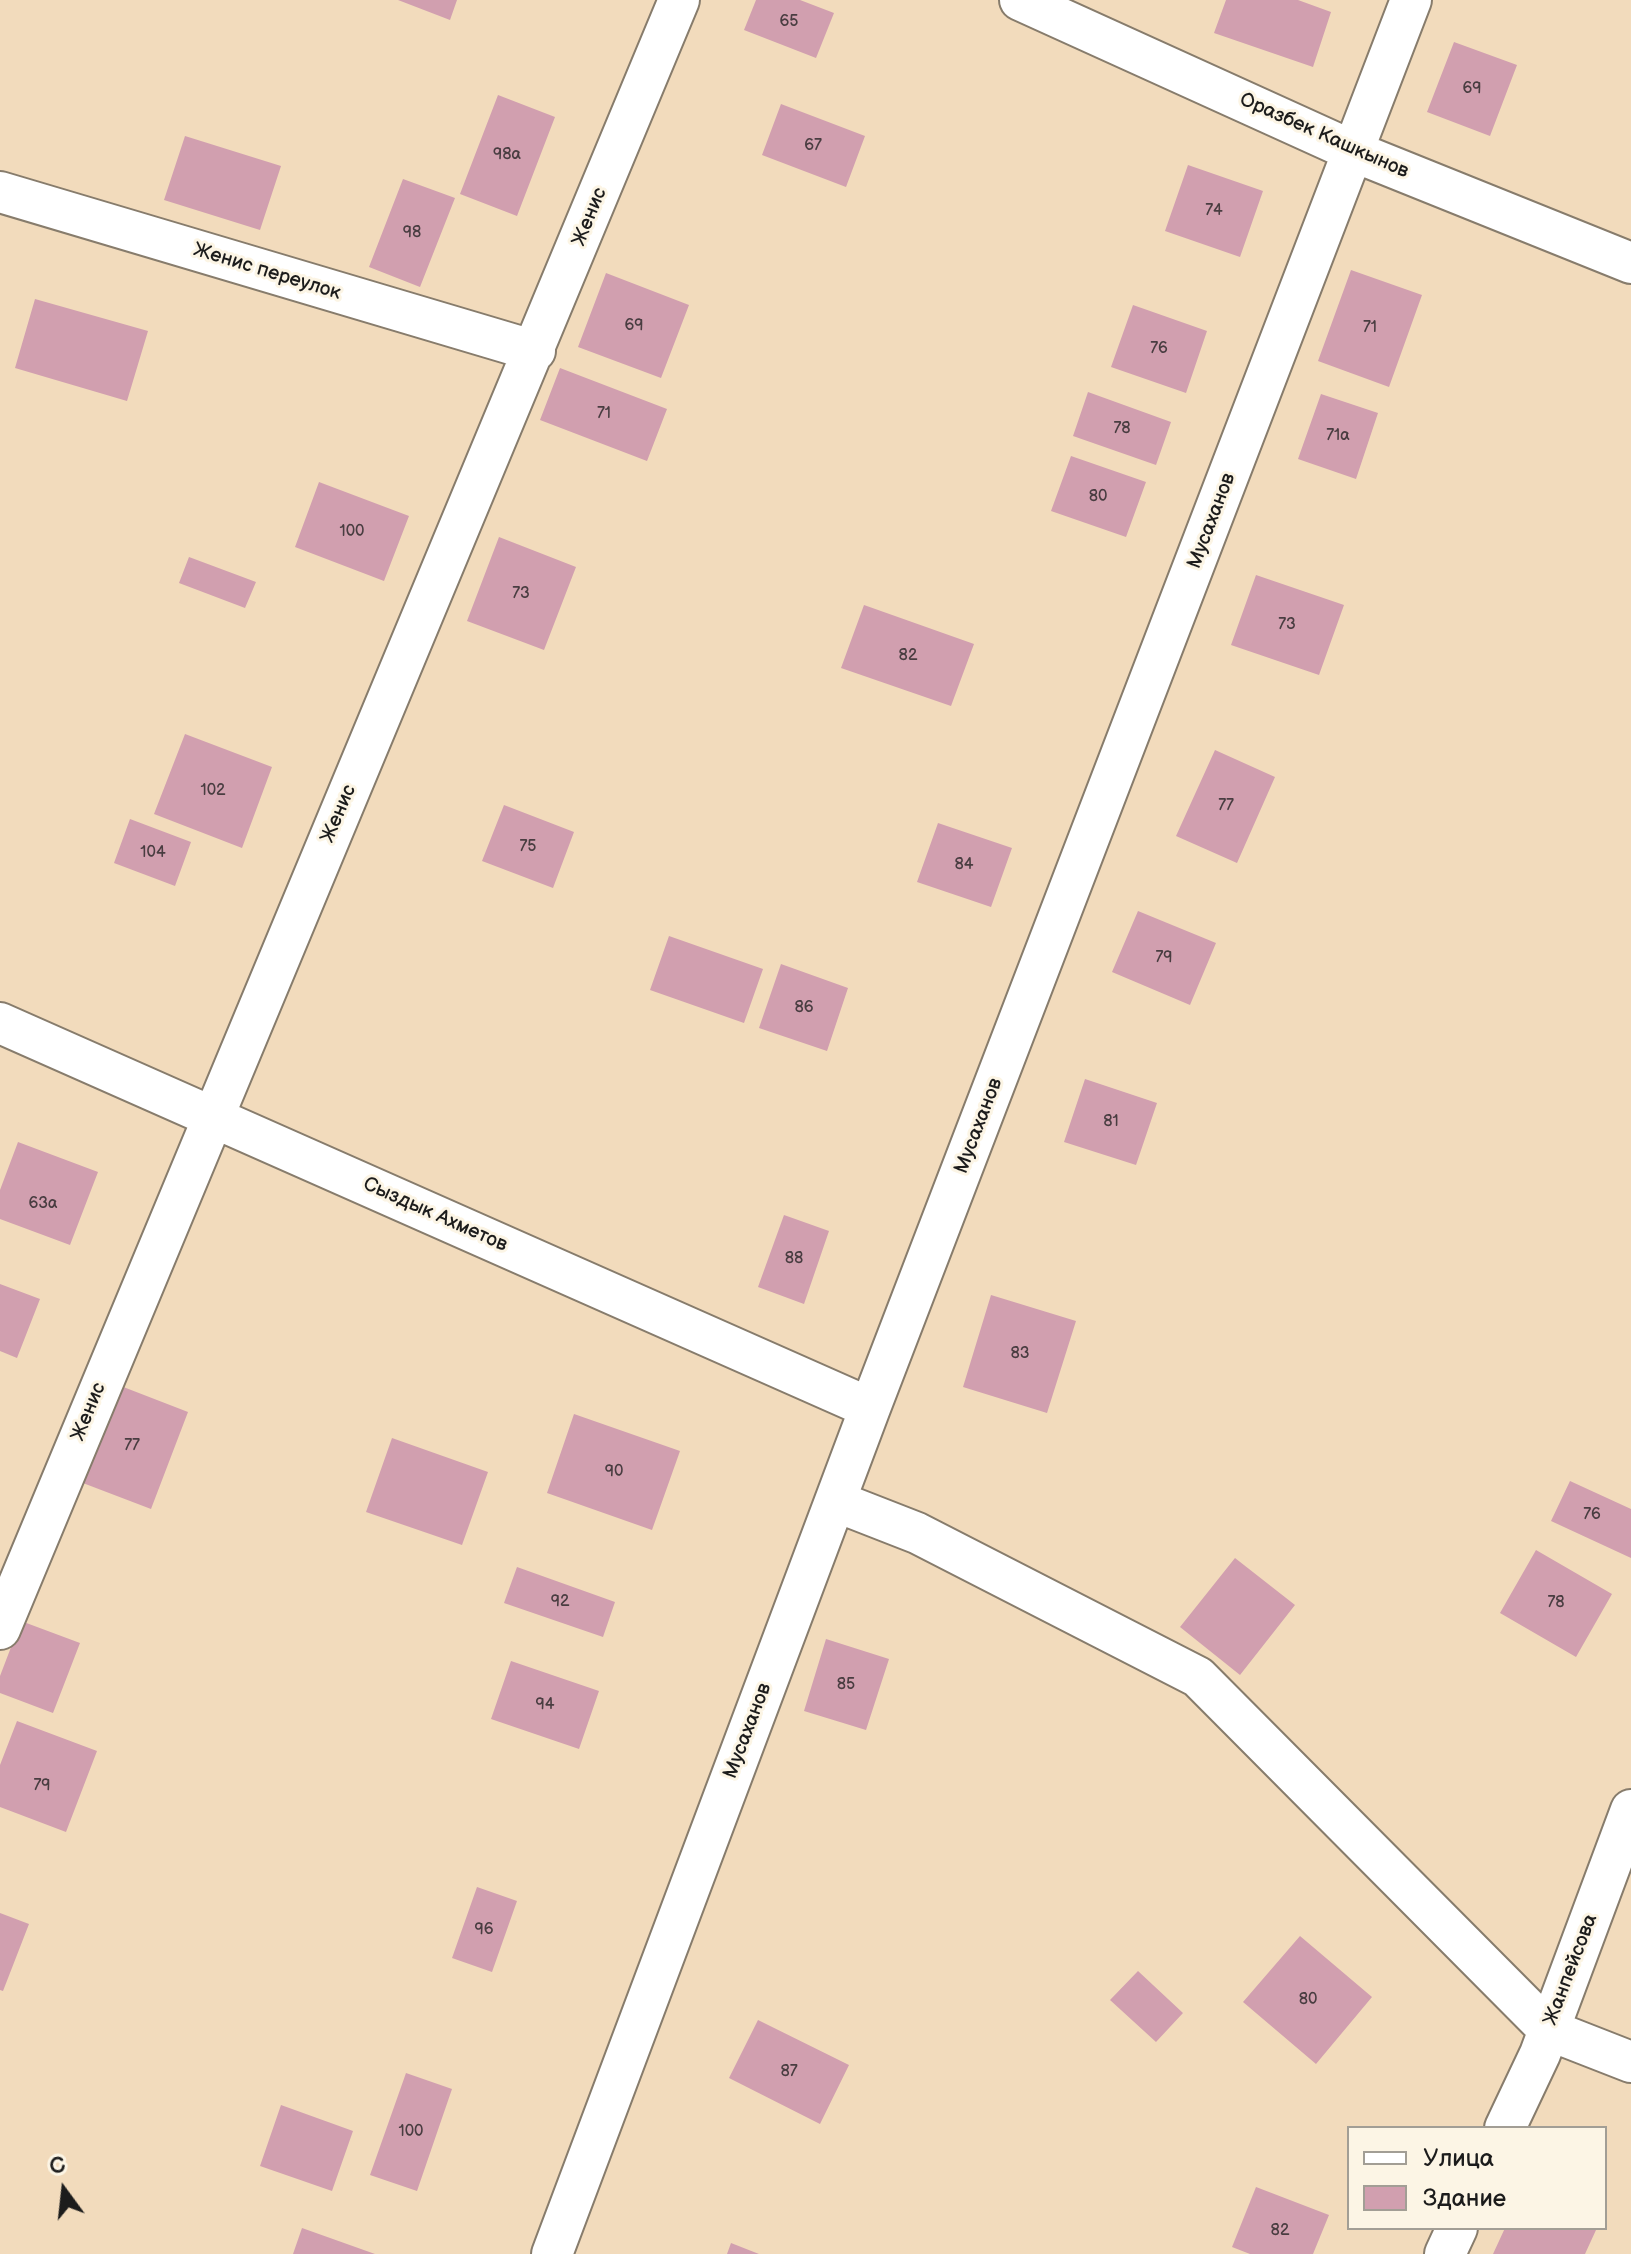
<!DOCTYPE html>
<html>
<head>
<meta charset="utf-8">
<style>
	body { margin:0 }
	#map { position:relative; width:1631px; height:2254px; overflow:hidden; background:#f2dbbc; font-family:"Balsamiq Sans",sans-serif }
	canvas { display:block }
	.legend { position:absolute; left:1347px; top:2126px; width:260px; height:104px; box-sizing:border-box; background:#fcf5e5; border:2px solid #a29e95; margin:0; padding:10px 14px; list-style:none; font-size:24px; color:#1c1c1c }
	.legend li { display:flex; align-items:center; gap:16px; height:40px }
	.legend b { width:40px; border:2px solid #a29e95 }
	.north { position:absolute; left:24px; top:2150px; width:80px; height:80px; -webkit-text-stroke:6px #fcf5e5; paint-order:stroke; rotate:345deg; font-size:22px; font-weight:700; line-height:32px; text-align:center; color:#1c1c1c }
	.north::after { content:''; display:block; margin:auto; width:28px; height:36px; background:#1c1c1c; clip-path:polygon(50% 0,100% 100%,50% 72%,0 100%) }
</style>
</head>
<body>
<div id="map">
<canvas width="1631" height="2254"></canvas>
<ul class="legend">
<li><b style="height:10px;background:#fff"></b>Улица</li>
<li><b style="height:22px;background:#d19faf"></b>Здание</li>
</ul>
<div class="north">С</div>
</div>
<script>
const g = document.querySelector('canvas').getContext('2d');
g.lineJoin = 'round';
function fill(path, color) { g.fillStyle = color; g.fill(path, 'evenodd'); }
const poly = rows => new Path2D(rows.map(r => 'M' + r).join(''));
function strokePath(path, color, width, dash) { g.strokeStyle = color; g.lineWidth = width; g.lineCap = dash ? 'butt' : 'round'; g.setLineDash(dash || []); g.stroke(path); }
function drawText(font, color, halo, rows, align = 'center') {
  g.font = font + ' "Balsamiq Sans",sans-serif'; g.lineWidth = 6; g.setLineDash([]); g.textBaseline = 'middle'; g.strokeStyle = halo; g.fillStyle = color; for (const [text, x, y, turn = 0] of rows) {
    g.save(); g.translate(x, y); g.rotate((+turn || 0) * Math.PI / 180); g.textAlign = isNaN(turn) ? turn : align; if (halo) g.strokeText(text, 0, 0); g.fillText(text, 0, 0); g.restore();
  }
}
const building = poly([
	[398,0,457,0,450,20],
	[756,0,800,0,834,13,816,58,744,30],
	[1226,0,1298,0,1331,12,1313,67,1214,33],
	[1454,42,1517,65,1490,136,1427,112],
	[498,95,555,117,517,216,460,194],
	[781,104,865,136,846,187,762,155],
	[185,136,281,166,260,230,164,200],
	[1188,165,1263,191,1240,257,1165,231],
	[403,179,455,198,420,287,369,267],
	[1351,270,1422,295,1389,387,1318,361],
	[606,273,689,305,661,378,578,347],
	[35,299,148,331,127,401,15,368],
	[1133,305,1207,331,1186,393,1111,367],
	[560,368,667,409,647,461,540,420],
	[1088,392,1171,422,1156,465,1073,436],
	[1321,394,1378,413,1356,479,1298,459],
	[1071,456,1146,482,1126,537,1051,511],
	[319,482,409,516,384,581,295,547],
	[499,537,576,567,544,650,467,621],
	[189,557,256,582,245,608,179,583],
	[1256,575,1344,605,1319,675,1231,645],
	[864,605,974,644,951,706,841,668],
	[185,734,272,767,242,848,154,814],
	[1215,750,1275,777,1237,863,1176,836],
	[504,805,574,832,553,888,482,861],
	[130,819,191,842,175,886,114,863],
	[938,823,1012,848,991,907,917,882],
	[1138,911,1216,943,1190,1005,1112,972],
	[669,936,763,969,744,1023,650,990],
	[781,964,848,988,827,1051,759,1028],
	[1085,1079,1157,1103,1136,1165,1064,1142],
	[18,1142,98,1172,70,1245,0,1219,0,1190],
	[784,1215,829,1231,804,1304,758,1287],
	[0,1284,40,1299,17,1358,0,1351],
	[991,1295,1076,1321,1047,1413,963,1387],
	[113,1383,188,1412,151,1509,75,1480],
	[574,1414,680,1451,652,1530,547,1493],
	[392,1438,488,1472,462,1545,366,1512],
	[1570,1481,1631,1509,1631,1558,1551,1521],
	[1536,1550,1612,1594,1576,1657,1500,1613],
	[1235,1558,1295,1605,1240,1675,1180,1627],
	[517,1567,615,1602,603,1637,504,1603],
	[21,1621,80,1643,53,1713,0,1693,0,1676],
	[826,1639,889,1659,866,1730,804,1711],
	[511,1661,599,1691,579,1749,491,1719],
	[17,1721,97,1751,66,1832,0,1807,0,1765],
	[477,1887,517,1901,492,1972,452,1958],
	[0,1913,29,1924,3,1991,0,1990],
	[1300,1936,1372,1997,1316,2064,1243,2002],
	[1138,1971,1183,2013,1156,2042,1110,2000],
	[758,2020,849,2065,820,2124,729,2078],
	[406,2073,452,2089,417,2191,370,2175],
	[281,2105,353,2131,332,2191,260,2166],
	[1256,2187,1329,2215,1313,2254,1250,2254,1232,2247],
	[302,2228,375,2254,293,2254],
	[1505,2228,1592,2228,1596,2230,1585,2254,1493,2254],
	[731,2243,759,2254,727,2254]
]);
const street = poly([
	[1020,0,1355,152,1631,263],
	[0,192,535,351],
	[0,1023,870,1408],
	[835,1501,917,1533,1198,1677,1549,2030,1631,2062],
	[0,1629,679,0],
	[1505,2128,1540,2054,1631,1810],
	[552,2254,870,1408,1411,0],
	[1445,2254,1457,2228]
]);
const numberNames = [
	["65",789,22],
	["69",1472,89],
	["67",813,146],
	["98а",507,155],
	["74",1214,211],
	["98",412,233],
	["69",634,326],
	["71",1370,328],
	["76",1159,349],
	["71",604,414],
	["78",1122,429],
	["71а",1338,436],
	["80",1098,497],
	["100",352,532],
	["73",521,594],
	["73",1287,625],
	["82",908,656],
	["102",213,791],
	["77",1226,806],
	["75",528,847],
	["104",153,853],
	["84",964,865],
	["79",1164,958],
	["86",804,1008],
	["81",1111,1122],
	["63а",43,1204],
	["88",794,1259],
	["83",1020,1354],
	["77",132,1446],
	["90",614,1472],
	["76",1592,1515],
	["92",560,1602],
	["78",1556,1603],
	["85",846,1685],
	["94",545,1705],
	["79",42,1786],
	["96",484,1930],
	["80",1308,2000],
	["87",789,2072],
	["100",411,2132],
	["82",1280,2231]
];
const streetNames = [
	["Оразбек Кашкынов",1324,136,24],
	["Женис",590,217,-68],
	["Женис переулок",267,272,17],
	["Мусаханов",1212,521,-69],
	["Женис",339,814,-67],
	["Мусаханов",979,1126,-69],
	["Сыздык Ахметов",435,1215,24],
	["Женис",89,1412,-68],
	["Мусаханов",748,1731,-69],
	["Жанпейсова",1571,1970,-69]
];
fill(building, '#d19faf');
strokePath(street, '#877c6c', 44);
strokePath(street, '#fff', 40);
drawText('16px', '#493d41', null, numberNames);
drawText('20px', '#1c1c1c', '#fcf5e5', streetNames);
</script>
</body>
</html>
